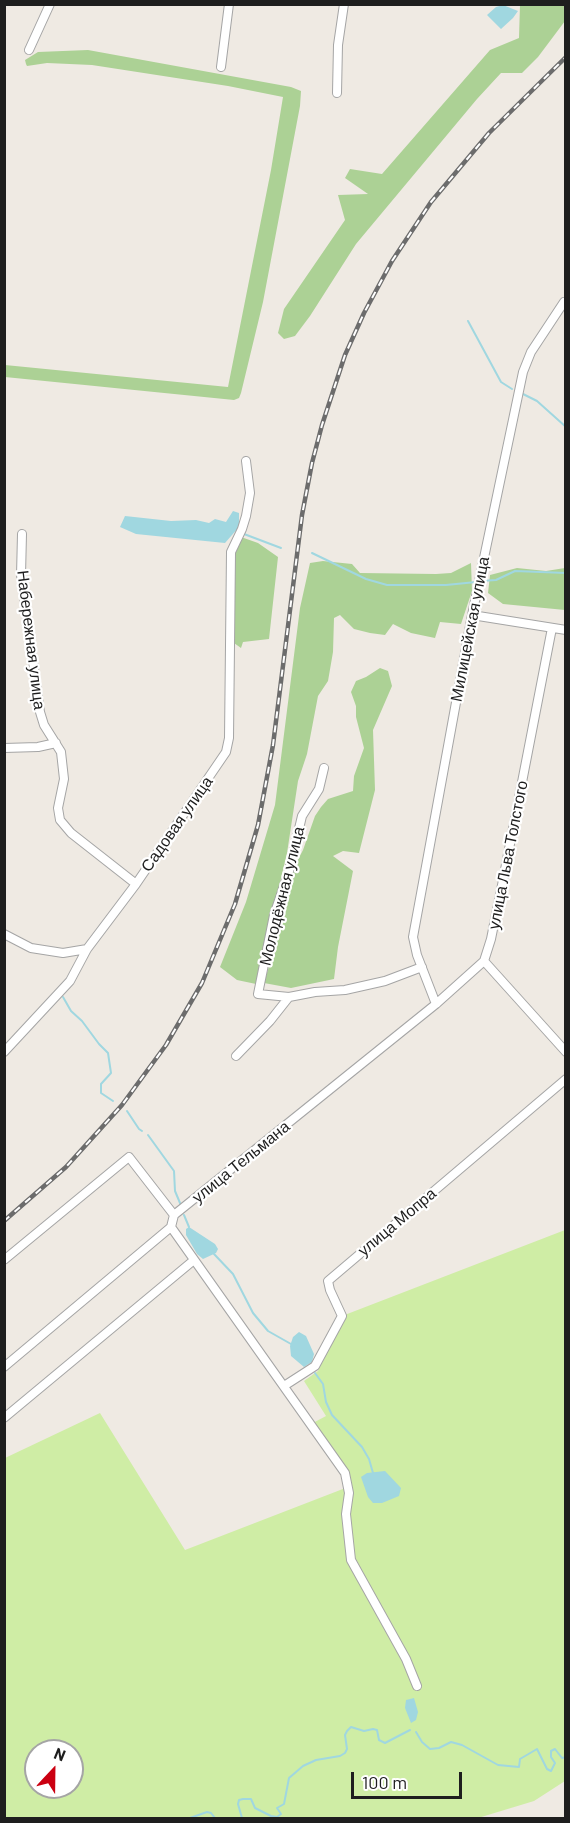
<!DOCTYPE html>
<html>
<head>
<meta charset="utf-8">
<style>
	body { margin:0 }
	#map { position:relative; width:570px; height:1823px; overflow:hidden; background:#efeae3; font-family:Barlow,sans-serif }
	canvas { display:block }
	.frame { position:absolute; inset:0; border:6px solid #1e1e1e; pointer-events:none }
	.north { position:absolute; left:24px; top:1739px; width:60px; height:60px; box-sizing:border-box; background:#fff; border:2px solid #a5a5a5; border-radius:50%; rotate:22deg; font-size:16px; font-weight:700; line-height:24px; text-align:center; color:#1e1e1e }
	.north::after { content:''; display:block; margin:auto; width:21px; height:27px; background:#cb0011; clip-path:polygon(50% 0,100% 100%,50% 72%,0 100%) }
	.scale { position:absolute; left:351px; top:1772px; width:111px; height:27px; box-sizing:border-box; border:3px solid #1e1e1e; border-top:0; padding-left:8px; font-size:18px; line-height:21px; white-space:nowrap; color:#1e1e1e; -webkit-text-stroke:4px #fff; paint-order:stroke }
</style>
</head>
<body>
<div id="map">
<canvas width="570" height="1823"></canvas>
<div class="frame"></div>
<div class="north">N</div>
<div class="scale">100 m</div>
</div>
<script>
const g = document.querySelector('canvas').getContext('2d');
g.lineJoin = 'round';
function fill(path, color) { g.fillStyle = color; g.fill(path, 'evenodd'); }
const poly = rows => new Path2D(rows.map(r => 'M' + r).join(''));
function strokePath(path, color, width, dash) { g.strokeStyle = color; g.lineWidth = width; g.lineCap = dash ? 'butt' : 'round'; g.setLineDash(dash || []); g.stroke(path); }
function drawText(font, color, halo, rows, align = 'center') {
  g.font = font + ' Barlow,sans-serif'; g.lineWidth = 4.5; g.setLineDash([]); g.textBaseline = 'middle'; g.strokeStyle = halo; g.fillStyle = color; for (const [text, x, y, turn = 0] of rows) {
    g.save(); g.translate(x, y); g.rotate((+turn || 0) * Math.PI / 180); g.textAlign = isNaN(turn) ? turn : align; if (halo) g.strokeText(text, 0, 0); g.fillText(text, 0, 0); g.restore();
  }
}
const grass = poly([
	[565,1230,565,1781,534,1801,478,1818,5,1818,5,1458,100,1413,185,1550,348,1487,311,1424,326,1416,304,1381,318,1371,342,1316],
	[36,1751,72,1751,72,1787,36,1787]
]);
const forest = poly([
	[520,5,565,5,565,21,538,57,522,73,501,73,477,99,356,244,310,316,295,336,284,339,278,333,284,309,345,220,338,195,368,194,345,178,350,169,382,174,490,50,519,38],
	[88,50,291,87,301,91,300,106,263,302,241,393,239,398,234,400,5,377,5,365,228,387,271,170,283,97,228,86,92,65,47,63,27,66,26,64,25,60,38,52],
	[241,537,258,543,278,557,269,639,243,642,241,648,234,643,235,555],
	[323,561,352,564,360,573,436,574,451,573,471,563,472,591,461,624,440,622,435,638,411,633,393,624,385,635,370,633,354,629,340,615,334,618,333,652,328,681,318,696,307,754,298,781,287,853,256,984,237,980,220,967,246,902,275,805,300,608,310,563],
	[517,568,546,571,565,568,565,610,503,604,488,593,490,575],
	[380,668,388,671,392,686,373,730,375,790,359,853,343,851,333,856,353,871,338,947,334,979,291,988,264,983,275,946,288,879,303,850,315,816,321,807,328,799,353,791,354,776,364,748,356,717,356,706,351,692,356,681,366,677]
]);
const water = poly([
	[503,5,518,11,513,18,501,29,487,15,496,7],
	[233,511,239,513,239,527,225,543,136,534,120,527,125,516,171,521,196,520,209,523,215,519,226,522],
	[189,1227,215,1244,218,1249,216,1253,203,1259,197,1254,186,1235,186,1229],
	[299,1332,306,1336,314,1354,312,1362,304,1367,291,1356,290,1346,293,1337],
	[385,1471,401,1488,399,1496,382,1503,373,1503,368,1497,361,1477,367,1473],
	[414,1698,418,1712,416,1720,411,1723,405,1708,406,1700]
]);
const stream = poly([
	[468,321,501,382,512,389],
	[523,394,537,401,566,427],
	[244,534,281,548],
	[312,553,366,579,387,585,446,585,476,582],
	[481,581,496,580,515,571,566,573],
	[63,997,71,1011,82,1021,99,1044,108,1053,111,1073,101,1084,101,1093,113,1101],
	[127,1111,139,1129,142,1131],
	[148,1135,174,1171,175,1191,180,1203],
	[184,1215,189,1227],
	[214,1254,233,1274,253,1313,268,1331,291,1344],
	[315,1373,323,1384,326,1402,332,1415,362,1447,369,1459,373,1473],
	[416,1732,422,1742,430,1749,439,1748,451,1742,462,1745,498,1765,519,1767,520,1759,537,1749,547,1769,551,1771,555,1763,551,1757,551,1751,555,1749,562,1758,566,1757],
	[190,1818,207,1812,211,1813,215,1818],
	[239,1818,242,1818,238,1804,239,1800,243,1799,251,1799,255,1808,271,1816,277,1817,281,1814,277,1808,284,1804,289,1778,303,1766,316,1760,340,1756,345,1753,347,1749,345,1735,347,1731,351,1727,364,1731,373,1729,377,1730,379,1740,385,1743,410,1730]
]);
const street = poly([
	[29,50,50,4],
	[221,67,229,4],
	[337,93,338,45,344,4],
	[22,534,21,575,40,712,44,725,61,752,64,779,58,808,60,820,71,833,136,884],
	[472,615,566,630],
	[552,628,502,885,491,939,484,961,566,1052],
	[4,748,38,747,56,743],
	[4,934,31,948,63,953,87,949],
	[289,997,258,994,274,915,289,871,302,816,319,789,324,768],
	[436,1004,417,955,413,937,427,861,472,615,523,372,531,352,564,302],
	[4,1052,70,981,87,949,136,884,226,752,229,738,231,552,242,529,246,516,250,493,246,461],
	[236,1056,270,1021,289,997,315,992,345,990,385,981,422,967],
	[171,1227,345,1473,349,1493,346,1514,351,1560,406,1659,417,1686],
	[4,1260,129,1157,174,1215],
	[4,1367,171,1227,174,1215,436,1004,484,961],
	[284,1386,315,1366,342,1316,330,1290,328,1281,566,1079],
	[4,1418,194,1260]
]);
const rail = poly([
	[4,1221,66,1167,122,1105,166,1045,202,983,235,904,258,825,273,745,302,515,312,463,322,425,345,355,364,313,392,261,431,202,489,133,566,57]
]);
const streetNames = [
	["Милицейская улица",470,629,-79],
	["Набережная улица",31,640,83],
	["Садовая улица",177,824,-55],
	["улица Льва Толстого",508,855,-79],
	["Молодёжная улица",282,896,-76],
	["улица Тельмана",241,1162,-39],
	["улица Мопра",397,1222,-40]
];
fill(grass, '#cfeda5');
fill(forest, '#acd195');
fill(water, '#a0d7e0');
strokePath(stream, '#a0d7e0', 2);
strokePath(street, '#a5a5a5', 10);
strokePath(street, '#fff', 8);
strokePath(rail, '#6c6c6c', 4.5);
strokePath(rail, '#fff', 2, [7]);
drawText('16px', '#1e1e1e', '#fff', streetNames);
</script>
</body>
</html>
